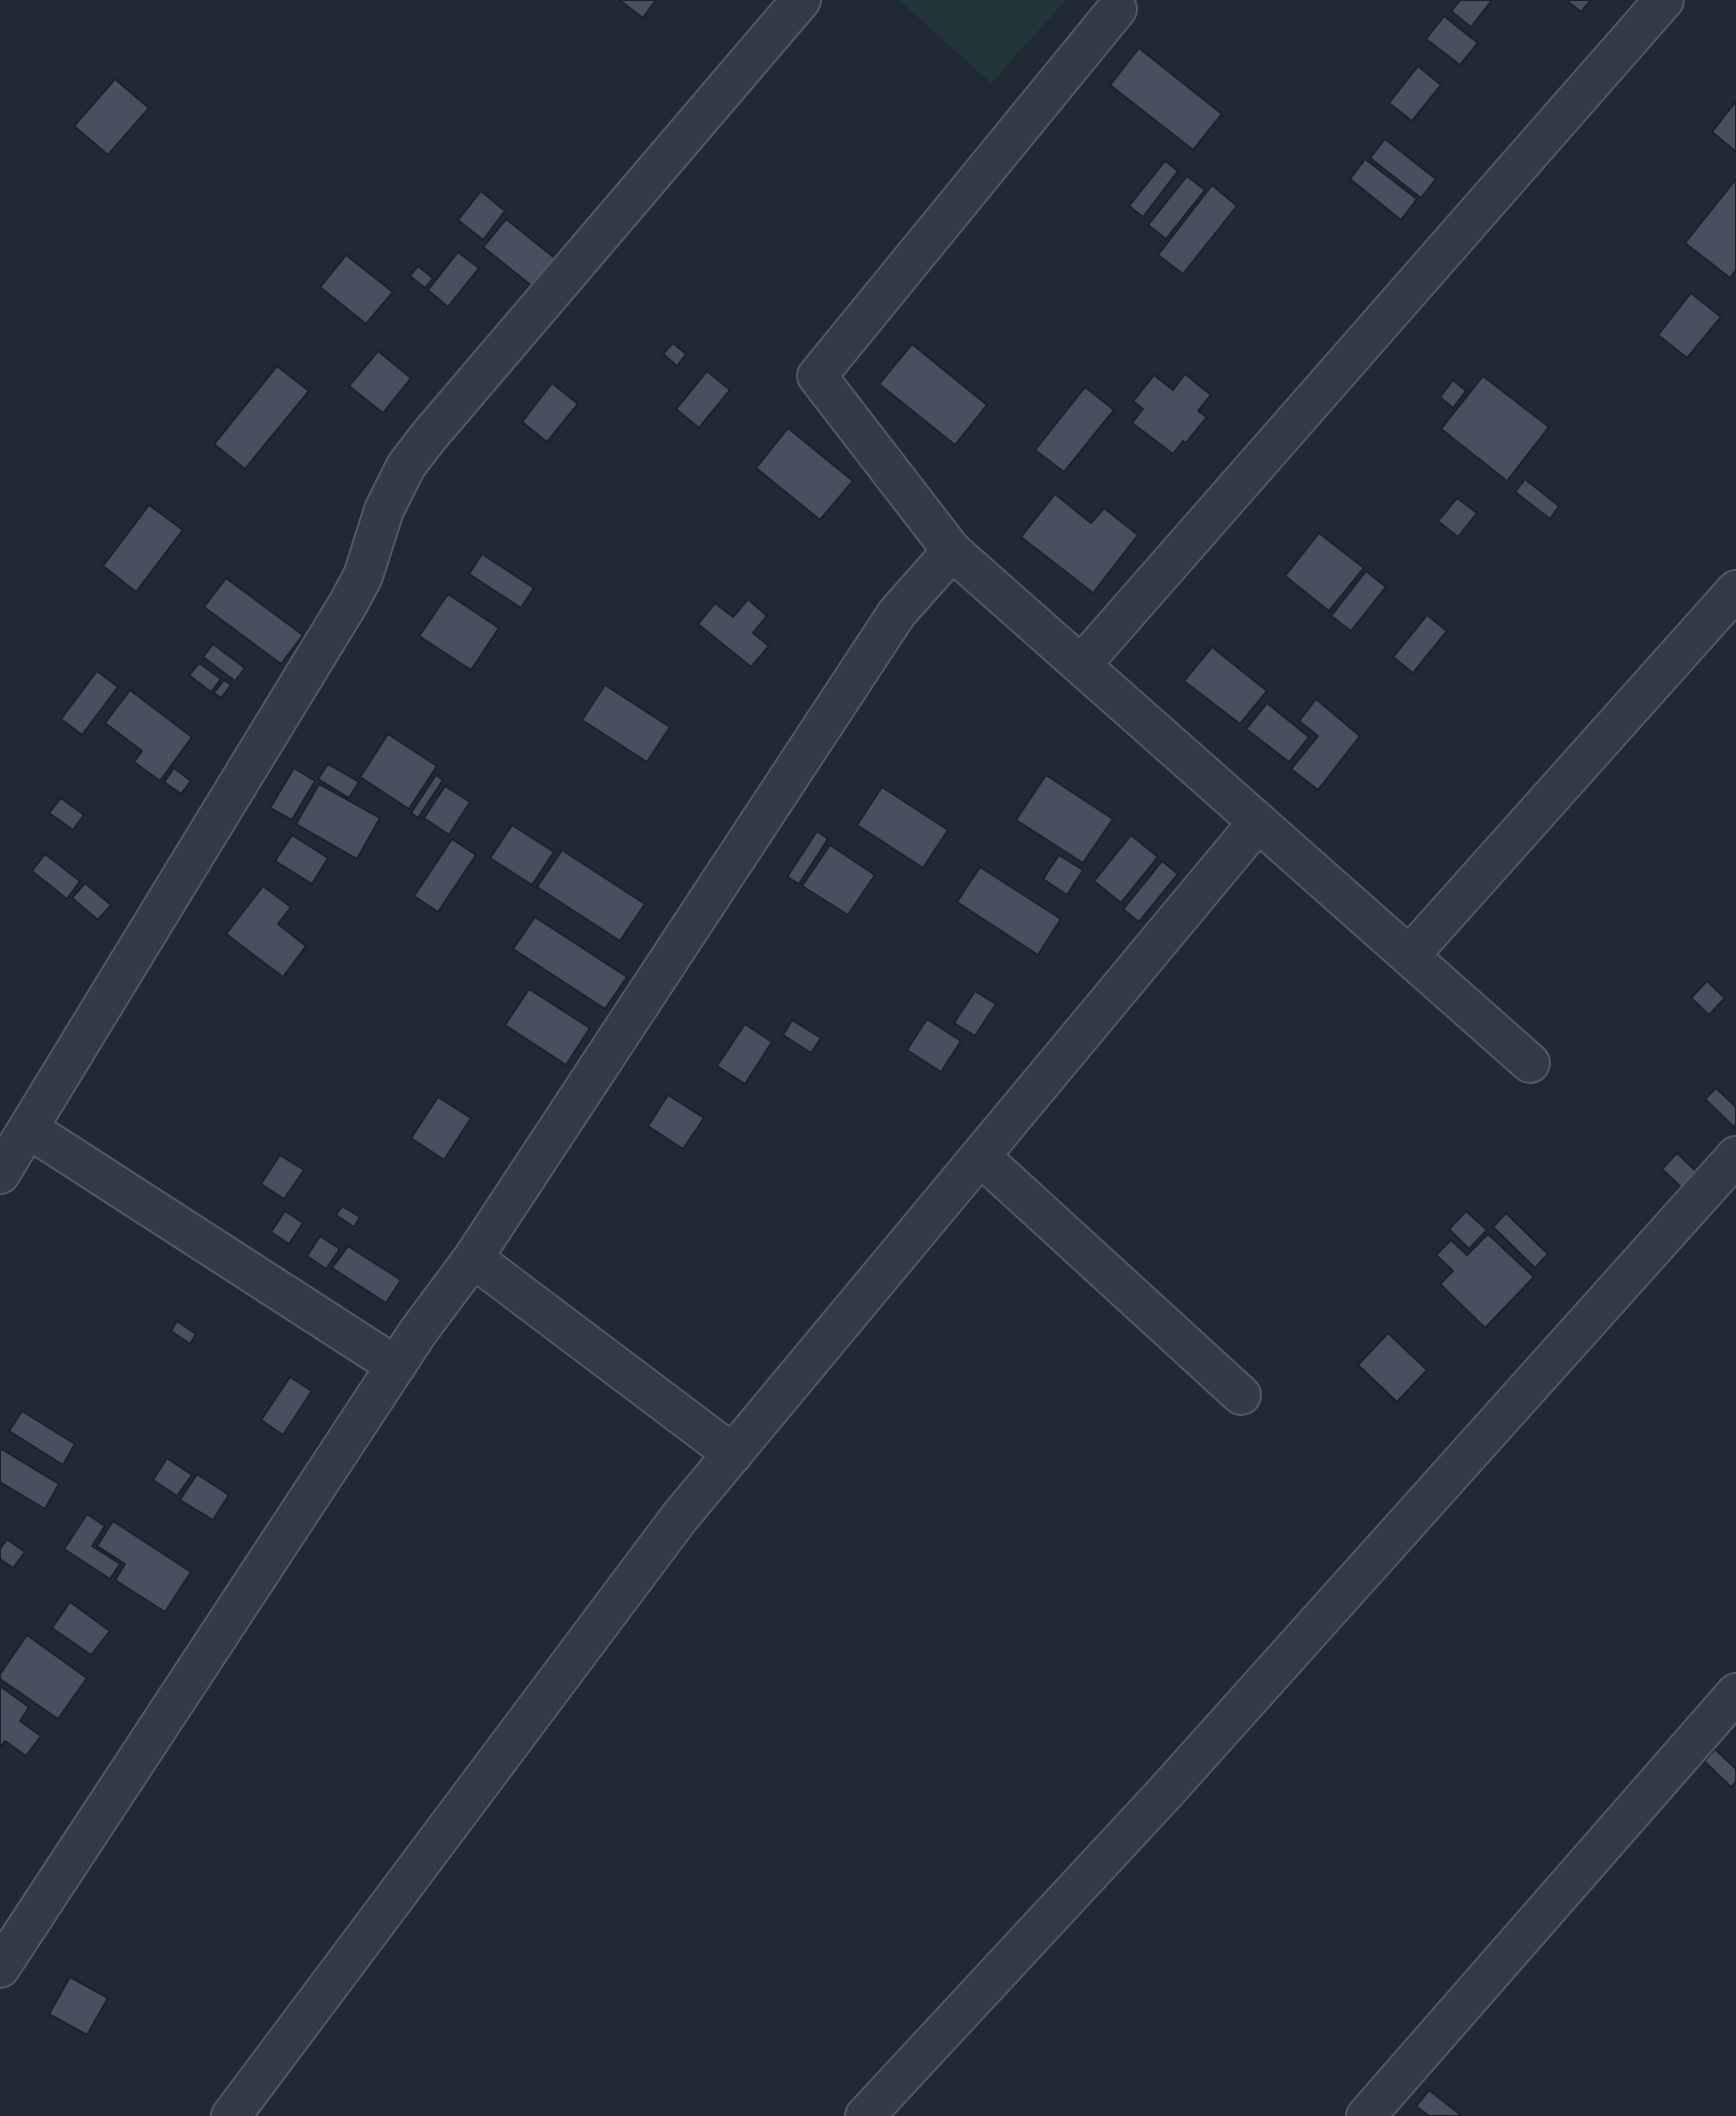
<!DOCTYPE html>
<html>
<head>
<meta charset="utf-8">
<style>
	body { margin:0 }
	canvas { display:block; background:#202935 }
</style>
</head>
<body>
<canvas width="1736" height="2116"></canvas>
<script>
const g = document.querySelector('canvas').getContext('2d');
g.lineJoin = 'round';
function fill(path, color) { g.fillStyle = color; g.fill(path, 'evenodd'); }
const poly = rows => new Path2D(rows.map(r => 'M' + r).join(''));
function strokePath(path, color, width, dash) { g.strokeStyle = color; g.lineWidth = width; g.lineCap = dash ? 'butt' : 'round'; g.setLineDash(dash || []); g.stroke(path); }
const green = poly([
	[899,0,1066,0,991,83]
]);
const building = poly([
	[619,0,656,0,643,18,619,0],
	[1460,0,1492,0,1471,27,1451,11,1460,0],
	[1566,0,1591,0,1581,12,1566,0],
	[1444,16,1478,43,1460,65,1426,39,1444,16],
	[1139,48,1222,114,1193,150,1110,85,1139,48],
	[1418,66,1441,85,1412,121,1389,103,1418,66],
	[115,79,149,108,108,155,74,126,115,79],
	[1736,101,1736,150,1735,151,1712,132,1736,101],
	[1385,139,1436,179,1421,198,1370,158,1385,139],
	[1365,159,1417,199,1401,220,1350,179,1365,159],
	[1165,161,1178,171,1143,217,1129,206,1165,161],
	[1187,176,1205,190,1166,239,1148,225,1187,176],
	[1736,179,1736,270,1730,278,1685,243,1736,179],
	[1212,185,1237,206,1183,274,1158,255,1212,185],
	[481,191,505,211,483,240,458,220,481,191],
	[506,219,556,259,533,287,483,247,506,219],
	[458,252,479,268,448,307,428,290,458,252],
	[346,255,393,292,366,324,320,287,346,255],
	[418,266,433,278,425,288,410,276,418,266],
	[1691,293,1721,317,1687,358,1658,335,1691,293],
	[673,343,686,354,677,366,663,354,673,343],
	[912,344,987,405,955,445,879,384,912,344],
	[378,351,411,378,383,413,349,386,378,351],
	[277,366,309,391,245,469,214,444,277,366],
	[707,371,730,390,699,428,676,409,707,371],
	[1185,374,1211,395,1198,411,1207,417,1186,443,1183,441,1173,454,1132,423,1143,409,1133,401,1154,375,1173,390,1185,374],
	[1483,376,1549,427,1507,481,1441,429,1483,376],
	[1453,380,1466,391,1453,408,1440,397,1453,380],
	[552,383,578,404,547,442,522,422,552,383],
	[1085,387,1114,410,1064,472,1035,450,1085,387],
	[788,428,853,481,820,520,756,468,788,428],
	[1525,479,1559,506,1550,519,1515,492,1525,479],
	[1055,494,1091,523,1104,508,1138,535,1093,593,1021,537,1055,494],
	[1457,498,1477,513,1458,537,1438,521,1457,498],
	[149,505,183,530,136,592,103,566,149,505],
	[1319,533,1364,568,1329,611,1285,576,1319,533],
	[482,554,534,588,521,608,469,574,482,554],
	[1366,571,1386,587,1351,631,1331,616,1366,571],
	[226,578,303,635,281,664,204,607,226,578],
	[448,594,499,628,471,670,419,636,448,594],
	[748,599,767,616,753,633,769,646,751,667,698,624,715,603,733,617,748,599],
	[1427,615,1447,631,1413,673,1393,657,1427,615],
	[213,644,245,668,235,681,203,657,213,644],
	[1212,647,1267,691,1240,724,1184,681,1212,647],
	[199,663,221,679,211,692,189,675,199,663],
	[97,671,118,687,82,735,61,719,97,671],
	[224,680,231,685,221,698,214,693,224,680],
	[605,685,670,727,647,762,582,720,605,685],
	[130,690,192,737,160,781,134,762,142,751,105,723,130,690],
	[1316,699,1360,736,1318,790,1291,769,1318,736,1299,721,1316,699],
	[1267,703,1309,737,1289,762,1246,729,1267,703],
	[388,734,437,766,409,809,360,777,388,734],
	[328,764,359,782,349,798,318,779,328,764],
	[174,768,191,781,181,794,164,782,174,768],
	[294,768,315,781,292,820,270,808,294,768],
	[436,775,443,780,418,818,411,813,436,775],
	[1046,775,1113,819,1083,863,1016,820,1046,775],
	[319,784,380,818,357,859,296,824,319,784],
	[445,786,470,802,449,835,424,818,445,786],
	[882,787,948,830,923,868,857,825,882,787],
	[61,798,84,815,73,830,49,813,61,798],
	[512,825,554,852,532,885,490,858,512,825],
	[817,831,828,839,799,884,787,877,817,831],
	[292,835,328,858,312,884,275,861,292,835],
	[1131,835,1158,857,1121,903,1094,881,1131,835],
	[452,839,476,855,438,912,414,896,452,839],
	[830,845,875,875,848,915,802,886,830,845],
	[562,850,645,904,620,941,537,887,562,850],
	[45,854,80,881,67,899,32,871,45,854],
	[1059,855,1083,870,1067,895,1043,879,1059,855],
	[1162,861,1178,874,1139,922,1123,909,1162,861],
	[980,867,1061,919,1038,955,957,902,980,867],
	[85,883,111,905,98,920,72,898,85,883],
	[263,886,291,907,278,924,306,946,283,977,226,934,263,886],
	[535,917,627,977,605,1009,513,949,535,917],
	[1707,981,1725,998,1709,1015,1691,998,1707,981],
	[529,989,590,1028,566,1065,505,1025,529,989],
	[975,991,996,1004,975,1036,954,1023,975,991],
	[927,1019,961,1041,941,1072,907,1050,927,1019],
	[792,1020,821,1038,811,1053,783,1035,792,1020],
	[745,1024,772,1042,745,1084,717,1066,745,1024],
	[1716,1088,1736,1107,1736,1124,1734,1127,1705,1099,1716,1088],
	[668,1095,704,1118,683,1149,648,1126,668,1095],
	[438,1097,471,1118,444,1160,411,1138,438,1097],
	[1677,1153,1701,1176,1686,1192,1662,1169,1677,1153],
	[280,1155,304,1170,284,1199,261,1184,280,1155],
	[342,1206,360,1217,354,1227,336,1215,342,1206],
	[285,1211,303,1223,289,1244,271,1232,285,1211],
	[1466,1211,1487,1230,1469,1249,1449,1229,1466,1211],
	[1506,1213,1548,1254,1535,1268,1493,1227,1506,1213],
	[1488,1234,1534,1277,1485,1328,1440,1284,1453,1271,1436,1255,1451,1240,1467,1255,1488,1234],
	[320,1236,340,1249,326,1269,307,1256,320,1236],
	[348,1246,401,1280,386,1303,332,1268,348,1246],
	[177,1321,196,1334,190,1344,171,1331,177,1321],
	[1388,1333,1427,1370,1397,1402,1358,1365,1388,1333],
	[290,1377,312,1391,283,1435,261,1420,290,1377],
	[22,1411,75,1444,63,1465,9,1431,22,1411],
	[0,1448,59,1484,45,1509,0,1482,0,1448],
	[167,1458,192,1475,177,1496,153,1480,167,1458],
	[197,1474,229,1495,213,1520,180,1500,197,1474],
	[87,1514,105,1526,92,1546,120,1564,110,1579,64,1549,87,1514],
	[113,1521,191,1572,165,1612,115,1580,125,1564,97,1546,113,1521],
	[7,1539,25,1552,13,1568,0,1559,0,1549,7,1539],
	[70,1602,110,1631,91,1655,52,1628,70,1602],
	[27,1635,87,1678,58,1719,0,1679,0,1674,27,1635],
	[0,1686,29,1707,20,1721,41,1736,26,1756,5,1741,0,1748,0,1686],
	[1715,1749,1736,1769,1736,1782,1731,1787,1704,1761,1715,1749],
	[70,1977,108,1998,87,2035,49,2014,70,1977],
	[1429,2090,1462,2116,1429,2116,1416,2106,1429,2090]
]);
const minor = poly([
	[1117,9,817,376,952,551,1530,1063],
	[1082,664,1664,0],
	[1409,956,1736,590],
	[29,1129,396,1366],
	[980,1156,1241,1395],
	[0,1174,348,604,363,576,384,510,406,466,429,436,801,0],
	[473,1258,733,1454],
	[0,1968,418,1332,473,1258,897,613,952,551],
	[231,2116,679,1518,1258,822],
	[865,2116,1163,1795,1736,1156],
	[1366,2116,1736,1693]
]);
fill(green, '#233637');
fill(building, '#46505f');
strokePath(building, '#1b222c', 2);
strokePath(minor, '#515964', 42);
strokePath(minor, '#333b46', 38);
</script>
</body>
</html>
